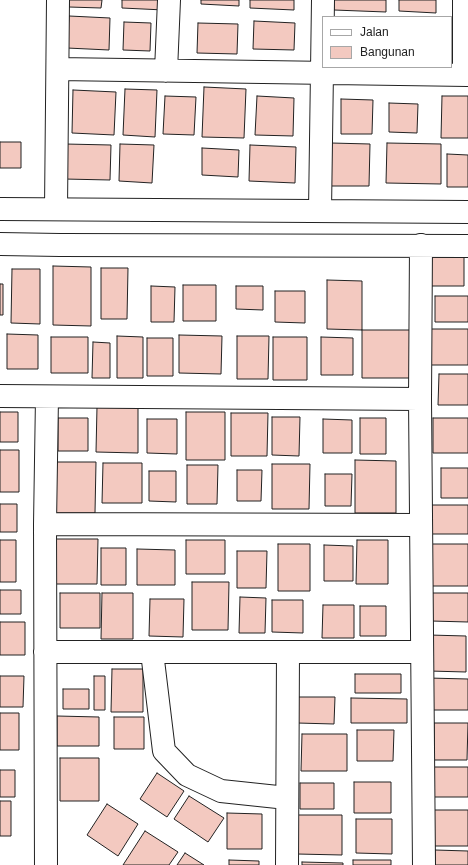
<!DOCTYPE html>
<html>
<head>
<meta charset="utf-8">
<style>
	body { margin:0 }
	#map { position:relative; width:468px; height:865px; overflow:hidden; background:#fff; font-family:Arial,sans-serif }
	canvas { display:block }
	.legend { position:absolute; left:322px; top:16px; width:130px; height:52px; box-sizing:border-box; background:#fff; border:1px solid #a7a7a7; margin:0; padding:5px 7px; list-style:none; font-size:12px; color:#222 }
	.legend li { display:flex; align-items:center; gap:8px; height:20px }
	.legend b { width:20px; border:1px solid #a7a7a7 }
</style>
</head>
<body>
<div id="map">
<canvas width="468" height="865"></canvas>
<ul class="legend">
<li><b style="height:5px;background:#fff"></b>Jalan</li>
<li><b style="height:11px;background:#f3c9c0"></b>Bangunan</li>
</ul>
</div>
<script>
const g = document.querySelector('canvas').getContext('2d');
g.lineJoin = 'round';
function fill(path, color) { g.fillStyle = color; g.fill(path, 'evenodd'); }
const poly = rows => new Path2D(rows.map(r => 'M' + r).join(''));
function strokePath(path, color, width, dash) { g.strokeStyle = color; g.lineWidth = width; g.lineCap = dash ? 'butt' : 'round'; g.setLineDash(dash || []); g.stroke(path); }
const building = poly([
	[69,0,102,0,101,8,69,7,69,0],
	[122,0,164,0,164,10,122,8,122,0],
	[201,0,239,0,239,6,201,4,201,0],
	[250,0,294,0,294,10,250,8,250,0],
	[334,0,386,0,386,12,334,10,334,0],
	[399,0,436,0,436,13,399,11,399,0],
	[69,16,110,18,109,50,67,48,69,16],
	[254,21,295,23,294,50,253,49,254,21],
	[124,22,151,23,150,51,123,50,124,22],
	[198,23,238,24,237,54,197,53,198,23],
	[204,87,246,89,244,138,202,137,204,87],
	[125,89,157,90,155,137,123,135,125,89],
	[73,90,116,92,114,135,72,133,73,90],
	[165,96,196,97,194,135,163,134,165,96],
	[257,96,294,98,293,136,255,135,257,96],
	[442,96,468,96,468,138,441,138,442,96],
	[341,99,373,100,372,134,341,134,341,99],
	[389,103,418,104,417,133,389,132,389,103],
	[0,142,21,142,21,168,0,168,0,142],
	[331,143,370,144,369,186,331,186,331,143],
	[387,143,441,144,441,184,386,183,387,143],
	[65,144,111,145,110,180,64,179,65,144],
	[120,144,154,145,152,183,119,181,120,144],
	[250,145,296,147,295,183,249,181,250,145],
	[202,148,239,150,238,177,202,175,202,148],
	[447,154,468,155,468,187,447,187,447,154],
	[429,257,464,257,464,286,429,286,429,257],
	[53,266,91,267,91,326,53,325,53,266],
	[101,268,128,268,127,319,101,319,101,268],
	[12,269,40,269,40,324,11,323,12,269],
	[327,280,362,281,362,330,327,329,327,280],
	[0,284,3,284,3,315,0,315,0,284],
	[183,285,216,285,216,321,183,321,183,285],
	[151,286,175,287,174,322,151,322,151,286],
	[236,286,263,286,263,310,236,309,236,286],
	[275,291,305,291,305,323,275,322,275,291],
	[435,296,468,296,468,322,435,322,435,296],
	[429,329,468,329,468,365,428,365,429,329],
	[362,330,411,330,411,378,362,378,362,330],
	[7,334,38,335,38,369,7,369,7,334],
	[179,335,222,336,221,374,179,373,179,335],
	[117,336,143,337,143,378,117,378,117,336],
	[237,336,269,336,268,379,237,379,237,336],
	[51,337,88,337,88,373,51,373,51,337],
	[273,337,307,337,307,380,273,380,273,337],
	[321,337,353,338,353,375,321,375,321,337],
	[147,338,173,338,173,376,147,376,147,338],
	[93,342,110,343,110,378,92,378,93,342],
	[439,374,468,374,468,405,438,405,439,374],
	[97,407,138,408,138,453,96,452,97,407],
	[0,412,18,412,18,442,0,442,0,412],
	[186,412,225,412,225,460,186,460,186,412],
	[231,413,268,413,267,456,231,456,231,413],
	[272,417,300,417,299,456,272,455,272,417],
	[58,418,88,418,88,451,58,451,58,418],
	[360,418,386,418,386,454,360,454,360,418],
	[433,418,468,418,468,453,433,453,433,418],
	[147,419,177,419,177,454,147,453,147,419],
	[323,419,352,420,352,453,323,453,323,419],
	[0,450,19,450,19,492,0,492,0,450],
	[355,460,396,461,396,513,355,513,355,460],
	[50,462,96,462,95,513,50,513,50,462],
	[103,463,142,463,142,503,102,503,103,463],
	[272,464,310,464,309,509,272,509,272,464],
	[187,465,218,465,217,504,187,504,187,465],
	[441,468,468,468,468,498,441,498,441,468],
	[237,470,262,470,261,501,237,501,237,470],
	[149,471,176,471,176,502,149,501,149,471],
	[325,474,352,474,351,506,325,506,325,474],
	[0,504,17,504,17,532,0,532,0,504],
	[431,505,468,505,468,534,430,534,431,505],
	[55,539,98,539,97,584,55,584,55,539],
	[0,540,16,540,16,582,0,582,0,540],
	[186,540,225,540,225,574,186,574,186,540],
	[357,540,388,540,388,584,356,584,357,540],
	[278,544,310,544,310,591,278,591,278,544],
	[430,544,468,544,468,586,429,586,430,544],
	[324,545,353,546,353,581,324,581,324,545],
	[101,548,126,548,126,585,101,585,101,548],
	[137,549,175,550,175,585,137,585,137,549],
	[237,551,267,551,266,588,237,588,237,551],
	[192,582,229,582,228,630,192,630,192,582],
	[0,590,21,590,21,614,0,614,0,590],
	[60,593,100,593,100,628,60,628,60,593],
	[102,593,133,593,133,639,101,639,102,593],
	[431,593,468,593,468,622,431,621,431,593],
	[240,597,266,598,265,633,239,633,240,597],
	[150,599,184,599,183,637,149,636,150,599],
	[272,600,303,600,303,633,272,632,272,600],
	[323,605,354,605,354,638,322,638,323,605],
	[360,606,386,606,386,636,360,636,360,606],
	[0,622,25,622,25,655,0,655,0,622],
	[429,635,466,636,466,672,429,671,429,635],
	[112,669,143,669,143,712,111,712,112,669],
	[355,674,401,674,401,693,355,693,355,674],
	[0,676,24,676,23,707,0,707,0,676],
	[94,676,105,676,105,710,94,710,94,676],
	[428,678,468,679,468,710,428,710,428,678],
	[63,689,89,689,89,709,63,709,63,689],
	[298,697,335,697,334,724,297,723,298,697],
	[351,698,407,699,407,723,351,723,351,698],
	[0,713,19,713,19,750,0,750,0,713],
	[57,716,99,717,99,746,57,746,57,716],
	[114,717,144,717,144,749,114,749,114,717],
	[434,723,468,723,467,760,434,760,434,723],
	[357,730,394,730,393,761,357,761,357,730],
	[302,734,347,734,347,771,301,771,302,734],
	[60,758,99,758,99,801,60,801,60,758],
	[428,767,468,767,468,797,428,797,428,767],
	[0,770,15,770,15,797,0,797,0,770],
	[157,773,184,791,167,817,140,799,157,773],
	[354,782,391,782,391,813,354,813,354,782],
	[300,783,334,783,334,809,300,809,300,783],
	[189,796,224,818,208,842,174,819,189,796],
	[0,801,11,801,11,836,0,836,0,801],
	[107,804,138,824,118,856,87,835,107,804],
	[430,810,468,810,468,846,430,846,430,810],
	[227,813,262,814,262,849,227,849,227,813],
	[298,815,342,815,342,855,297,854,298,815],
	[356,819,392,819,392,854,356,853,356,819],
	[145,831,178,852,169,865,123,865,145,831],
	[435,850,468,851,468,865,435,865,435,850],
	[185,853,204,865,177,865,185,853],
	[229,860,259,861,259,865,229,865,229,860],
	[353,860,391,860,391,865,353,865,353,860],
	[302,862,343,863,343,865,302,865,302,862]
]);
const minor = poly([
	[464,0,464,75],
	[58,69,468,75],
	[166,71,169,0],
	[0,209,468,212],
	[56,209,58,0],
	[320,211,323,0],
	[0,244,60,245,468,246],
	[421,245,420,399,424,865],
	[0,396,420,399],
	[45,524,421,525],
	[45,652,421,652],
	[152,652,164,751,187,775,221,791,287,798],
	[46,865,45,524,47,397],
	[287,865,288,652]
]);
fill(building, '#f3c9c0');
strokePath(building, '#222', 1);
strokePath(minor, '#222', 24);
strokePath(minor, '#fff', 22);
</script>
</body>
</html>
